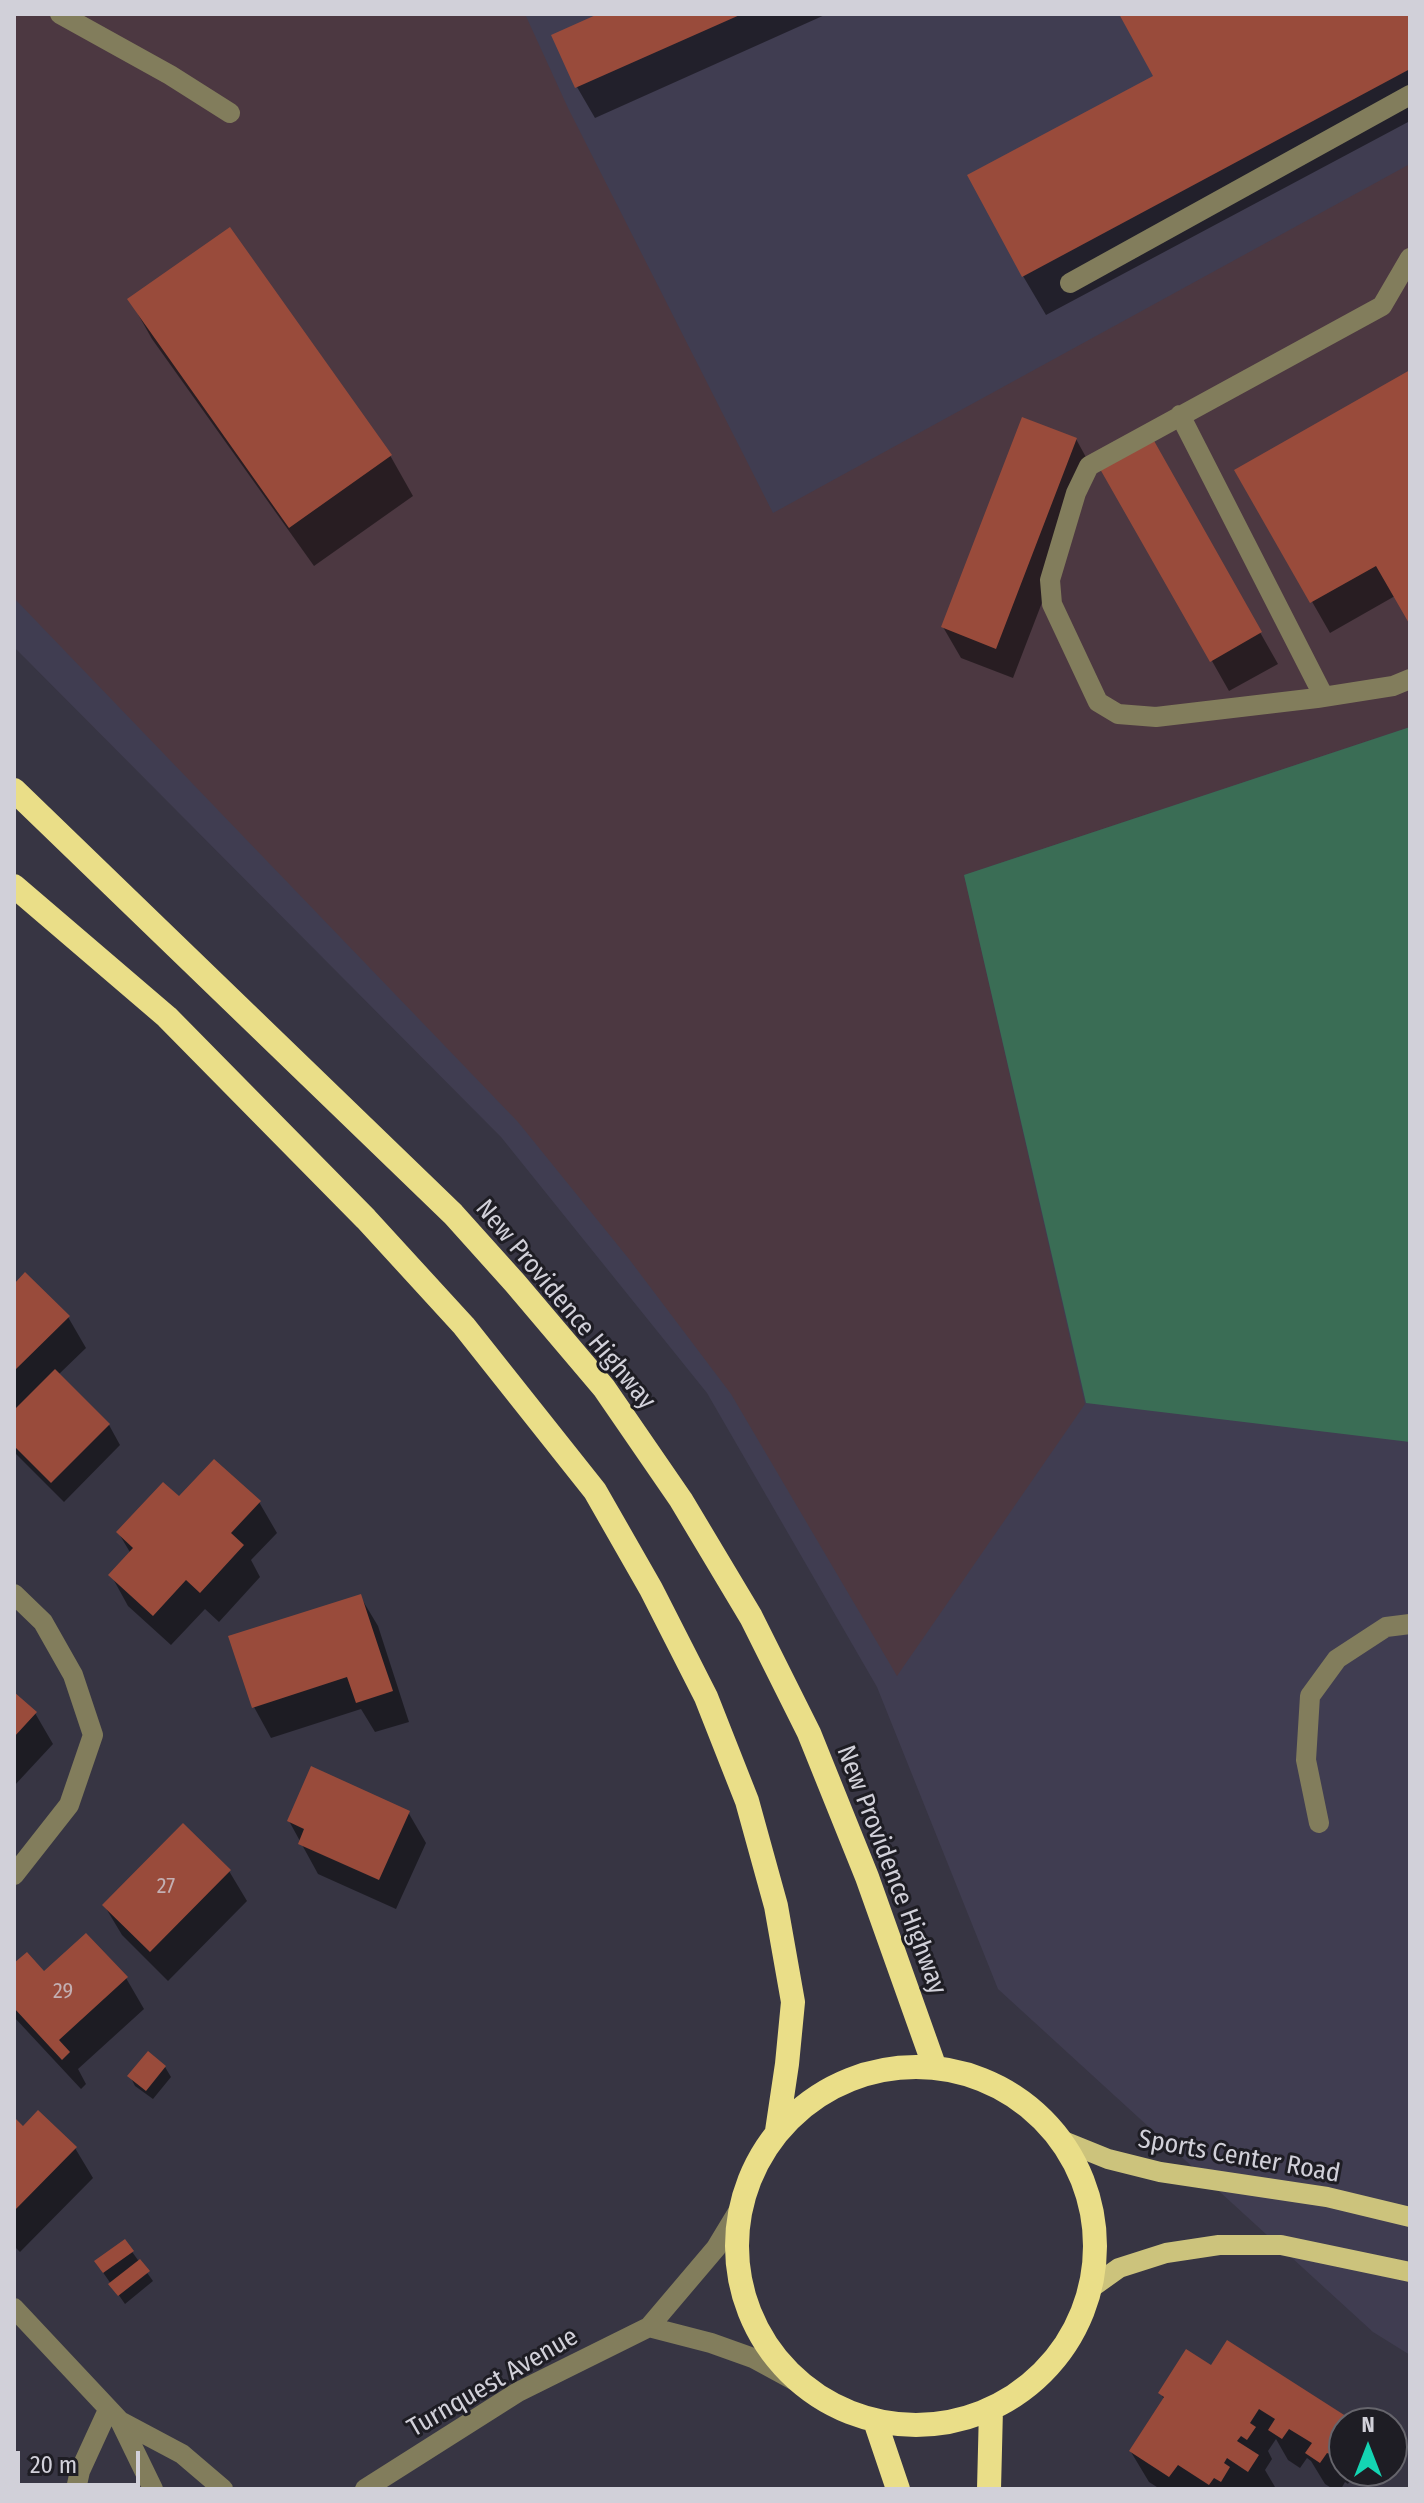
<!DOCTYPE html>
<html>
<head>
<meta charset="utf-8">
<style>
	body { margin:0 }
	#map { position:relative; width:1424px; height:2503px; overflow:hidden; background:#373543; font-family:"Fira Sans Condensed",sans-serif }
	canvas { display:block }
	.frame { position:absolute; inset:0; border:16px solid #d1d0d9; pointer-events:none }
	.north { position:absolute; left:1328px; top:2407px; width:80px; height:80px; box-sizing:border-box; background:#1e1d24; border:2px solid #66656c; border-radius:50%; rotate:0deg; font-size:22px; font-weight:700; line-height:32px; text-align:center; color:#d1d0d9 }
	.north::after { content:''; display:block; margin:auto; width:28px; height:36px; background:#14d5b3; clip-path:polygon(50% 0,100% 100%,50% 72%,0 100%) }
	.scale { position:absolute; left:16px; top:2451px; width:124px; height:36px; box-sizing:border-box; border:4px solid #d1d0d9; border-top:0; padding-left:10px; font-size:24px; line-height:28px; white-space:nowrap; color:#d1d0d9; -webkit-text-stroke:6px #1e1d24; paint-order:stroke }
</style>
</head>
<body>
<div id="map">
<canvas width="1424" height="2503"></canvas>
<div class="frame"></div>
<div class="north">N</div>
<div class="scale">20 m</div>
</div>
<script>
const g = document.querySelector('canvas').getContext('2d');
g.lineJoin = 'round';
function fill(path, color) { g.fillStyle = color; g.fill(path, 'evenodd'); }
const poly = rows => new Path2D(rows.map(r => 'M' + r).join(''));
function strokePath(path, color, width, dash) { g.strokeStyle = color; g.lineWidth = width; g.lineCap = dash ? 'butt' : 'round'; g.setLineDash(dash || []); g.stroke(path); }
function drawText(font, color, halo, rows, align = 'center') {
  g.font = font + ' "Fira Sans Condensed",sans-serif'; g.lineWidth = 6; g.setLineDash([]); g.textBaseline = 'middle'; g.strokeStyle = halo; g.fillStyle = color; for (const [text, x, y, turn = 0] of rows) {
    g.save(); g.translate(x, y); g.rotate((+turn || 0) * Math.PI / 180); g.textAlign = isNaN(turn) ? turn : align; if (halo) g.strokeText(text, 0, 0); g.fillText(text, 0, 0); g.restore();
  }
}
const built = poly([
	[14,14,1410,14,1410,2355,1373,2332,998,1989,877,1687,707,1393,501,1137,14,647]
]);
const industrial = poly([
	[14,14,525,14,568,108,773,513,1410,164,1410,727,964,875,1085,1404,897,1676,731,1394,629,1259,518,1122,14,598]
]);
const green = poly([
	[1410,727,1410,1442,1086,1403,964,875]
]);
const shadow = poly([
	[602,14,827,14,595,118,577,87,554,36],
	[1121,14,1410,14,1410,121,1046,315,1023,276,1155,77],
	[230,229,391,457,413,496,314,566,152,339,130,300],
	[1410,373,1410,621,1395,596,1330,633,1237,471],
	[1076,439,1093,470,1013,678,961,658,943,627],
	[1152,442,1278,664,1229,691,1103,469],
	[14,1287,68,1317,86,1348,58,1375,109,1425,120,1445,64,1502,14,1452],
	[179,1499,259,1502,277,1533,251,1560,260,1577,219,1622,205,1609,171,1645,128,1606,111,1575,131,1554,118,1532],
	[360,1596,378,1626,409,1722,375,1732,361,1709,271,1738,254,1707],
	[14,1695,35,1713,53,1744,14,1786],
	[408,1812,426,1843,396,1909,318,1874,289,1821],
	[229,1871,247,1901,168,1981,122,1935,104,1905],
	[14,1966,44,1974,126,1978,144,2009,78,2069,86,2084,81,2089,14,2017],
	[165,2067,171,2077,153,2099,135,2086,130,2076],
	[14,2120,23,2129,75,2148,93,2178,20,2252,14,2246],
	[125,2242,153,2281,125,2304,102,2271],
	[1212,2368,1350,2421,1344,2423,1344,2471,1356,2471,1348,2484,1345,2482,1341,2489,1333,2489,1325,2484,1311,2461,1307,2458,1300,2468,1288,2460,1276,2439,1268,2451,1272,2459,1265,2470,1275,2487,1274,2489,1160,2489,1149,2482,1131,2452,1164,2400,1161,2393]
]);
const building = poly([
	[598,14,742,14,575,88,551,35],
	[1119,14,1410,14,1410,69,1022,277,967,175,1153,76],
	[230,227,392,455,289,528,127,299],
	[1410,370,1410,625,1376,566,1310,603,1234,470],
	[1022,417,1077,438,996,649,941,627],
	[1153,439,1262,632,1210,662,1100,469],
	[25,1272,70,1316,14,1371,14,1284],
	[55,1369,110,1424,51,1483,14,1446,14,1410],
	[214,1459,261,1501,231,1533,244,1545,200,1593,186,1580,153,1616,108,1575,133,1548,116,1532,163,1482,179,1496],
	[361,1594,393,1691,356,1703,347,1677,252,1708,228,1636],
	[14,1692,37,1712,14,1737],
	[311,1766,410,1811,379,1880,298,1844,304,1829,287,1821],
	[183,1823,231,1870,150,1952,102,1905],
	[86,1933,128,1977,59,2040,70,2052,62,2060,14,2008,14,1963,27,1952,44,1971],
	[148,2051,166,2066,146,2091,127,2076],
	[38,2110,77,2147,14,2211,14,2117,23,2126],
	[125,2239,134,2251,103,2273,94,2261],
	[140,2259,150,2271,118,2296,108,2284],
	[1227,2340,1352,2420,1350,2423,1344,2423,1344,2432,1330,2454,1327,2453,1320,2463,1305,2453,1312,2443,1289,2429,1282,2439,1268,2430,1275,2419,1259,2409,1250,2423,1256,2427,1247,2440,1241,2436,1237,2441,1259,2455,1248,2472,1227,2458,1224,2463,1230,2467,1221,2482,1214,2478,1209,2485,1178,2465,1169,2477,1129,2451,1164,2397,1158,2393,1186,2349,1211,2365]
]);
const minor = poly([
	[60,14,170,75,230,113],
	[1410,258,1382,306,1089,466,1076,493,1050,580,1052,604,1098,702,1118,714,1156,717,1317,698,1393,686,1410,679],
	[1070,283,1410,95],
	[1180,415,1324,697],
	[14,1594,43,1622,73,1675,93,1735,69,1805,14,1875],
	[1319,1823,1306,1760,1310,1696,1337,1659,1386,1627,1410,1624],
	[14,2308,120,2421,182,2454,223,2489],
	[649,2327,711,2343,753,2358,799,2383],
	[120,2421,153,2489],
	[76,2489,80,2471,108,2410],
	[365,2489,518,2392,649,2327,716,2248,739,2210]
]);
const major = poly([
	[1061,2140,1108,2159,1160,2172,1327,2197,1410,2217],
	[1091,2288,1119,2268,1166,2253,1219,2245,1281,2245,1410,2272]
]);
const highway = poly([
	[14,790,453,1214,515,1283,604,1388,681,1500,751,1617,809,1733,867,1877,935,2068],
	[14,886,167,1017,366,1219,464,1326,595,1491,651,1589,706,1697,747,1801,776,1906,793,2002,787,2064,777,2131],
	'737 2246a179 179 0 1 1 358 0a179 179 0 1 1-358 0Z',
	[875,2421,898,2489],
	[989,2489,991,2409]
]);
const numberNames = [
	["27",166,1887],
	["29",63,1992]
];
const streetNames = [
	["New Providence Highway",565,1305,50],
	["New Providence Highway",891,1870,69],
	["Sports Center Road",1239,2157,10],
	["Turnquest Avenue",493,2383,-30]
];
fill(built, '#403d51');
fill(industrial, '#4c3841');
fill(green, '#3a6d55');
fill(shadow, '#0007');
fill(building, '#994b3b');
strokePath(minor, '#827d5c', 20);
strokePath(major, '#ccc37c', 20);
strokePath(highway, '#eade88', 24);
drawText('22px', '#c3afb2', null, numberNames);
drawText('26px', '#d1d0d9', '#1e1d24', streetNames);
</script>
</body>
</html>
